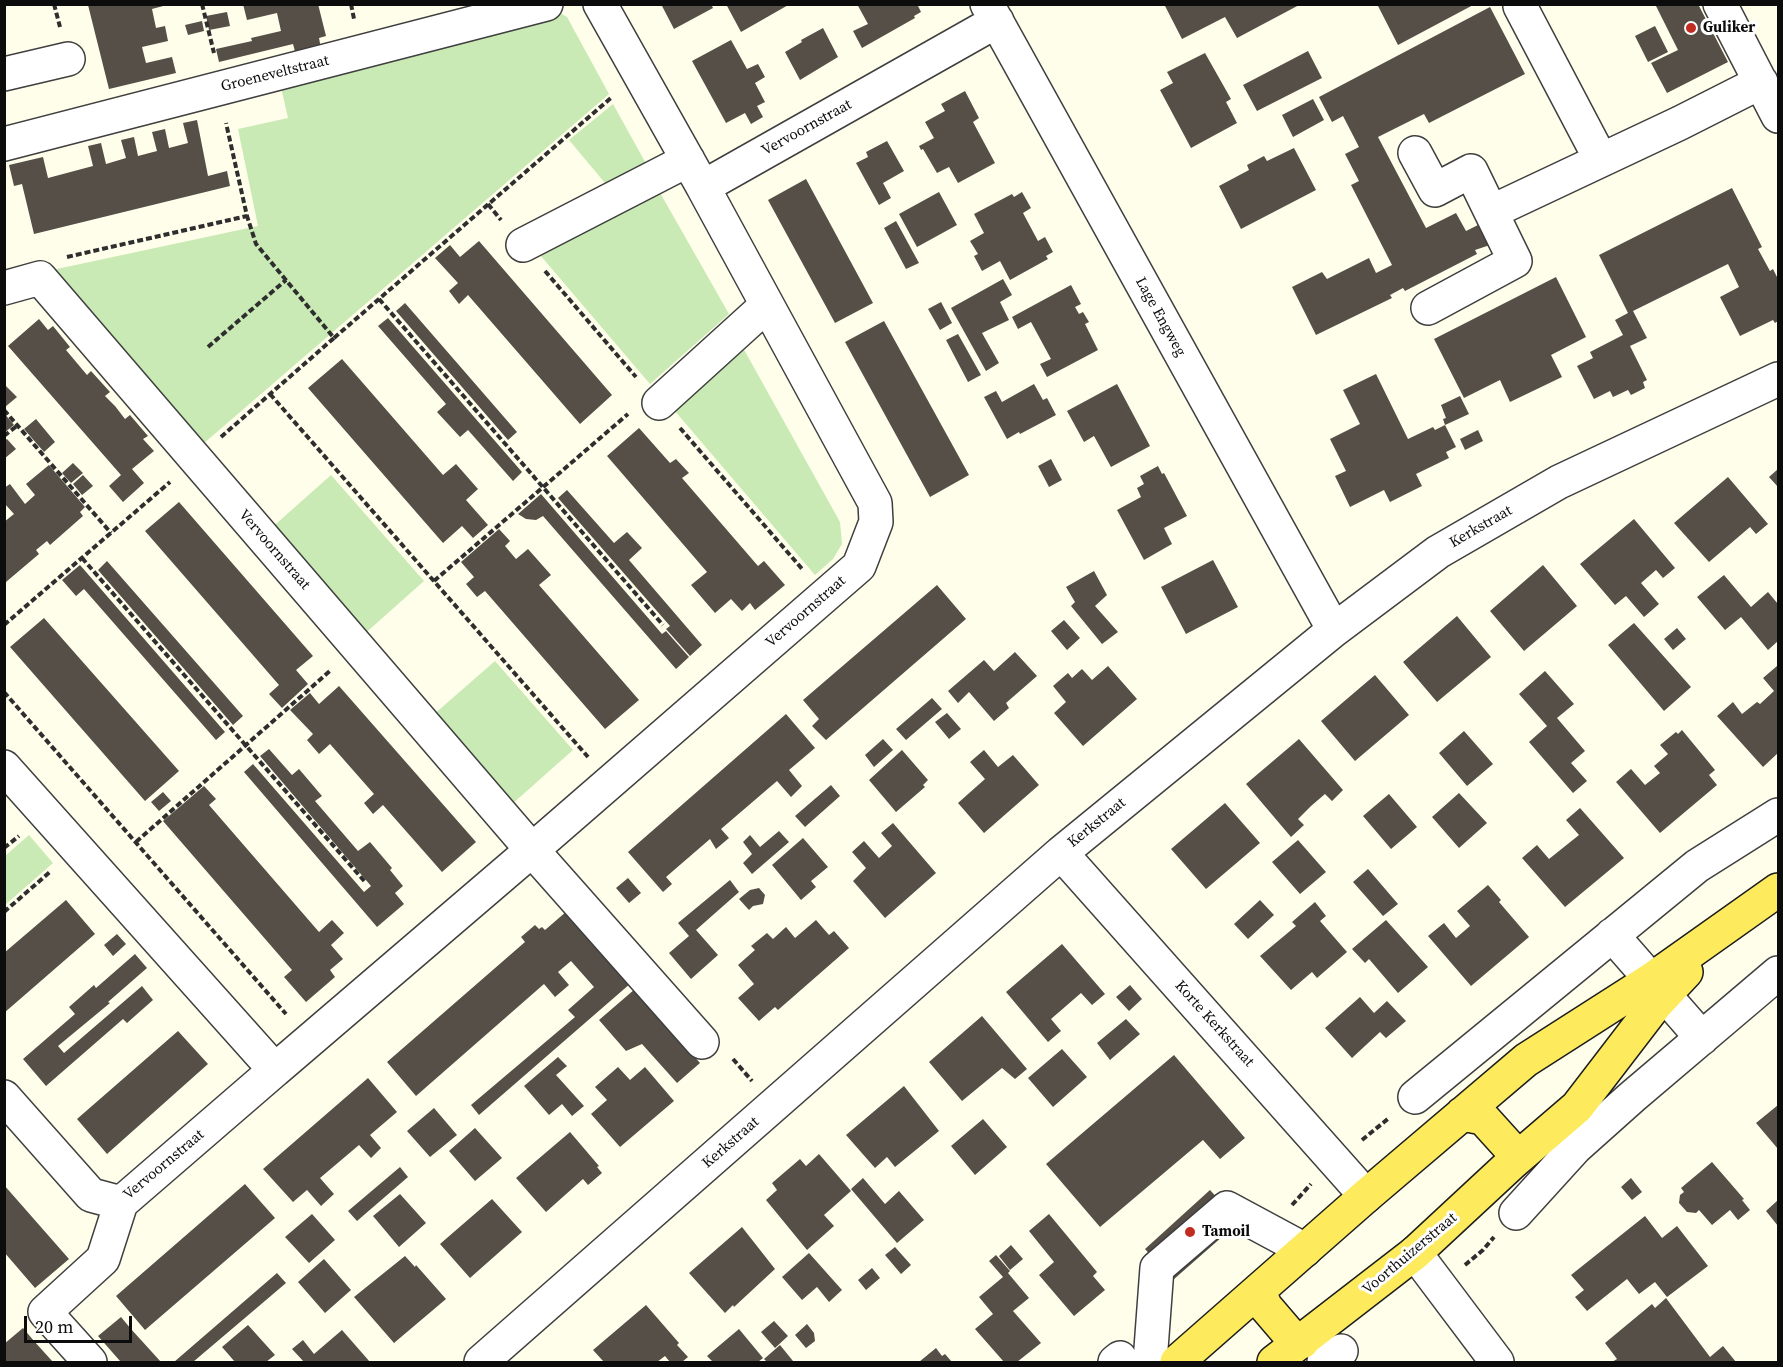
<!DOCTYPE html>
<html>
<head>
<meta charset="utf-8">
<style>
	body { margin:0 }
	#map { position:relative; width:1783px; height:1367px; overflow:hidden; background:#fffeeb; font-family:"Source Serif 4",serif }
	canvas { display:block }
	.frame { position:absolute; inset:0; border:6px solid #0c0c0c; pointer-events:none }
	.scale { position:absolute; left:24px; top:1316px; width:108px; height:27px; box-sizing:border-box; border:3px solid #0c0c0c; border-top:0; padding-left:8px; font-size:18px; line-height:21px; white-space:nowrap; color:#0c0c0c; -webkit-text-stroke:4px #fff; paint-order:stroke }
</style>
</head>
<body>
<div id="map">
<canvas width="1783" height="1367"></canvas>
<div class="frame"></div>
<div class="scale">20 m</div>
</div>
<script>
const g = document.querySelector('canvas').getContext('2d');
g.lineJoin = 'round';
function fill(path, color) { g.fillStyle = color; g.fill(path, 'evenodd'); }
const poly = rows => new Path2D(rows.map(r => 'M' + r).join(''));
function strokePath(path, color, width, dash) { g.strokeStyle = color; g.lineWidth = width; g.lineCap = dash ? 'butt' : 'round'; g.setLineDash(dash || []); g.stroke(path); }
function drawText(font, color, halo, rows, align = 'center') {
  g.font = font + ' "Source Serif 4",serif'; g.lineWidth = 6; g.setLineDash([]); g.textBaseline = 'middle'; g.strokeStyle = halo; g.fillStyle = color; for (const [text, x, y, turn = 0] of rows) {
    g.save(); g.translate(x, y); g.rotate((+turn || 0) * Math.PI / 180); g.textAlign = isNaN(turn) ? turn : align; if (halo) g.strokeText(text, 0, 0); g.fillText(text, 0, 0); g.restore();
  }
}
const green = poly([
	[560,13,567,17,609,94,203,444,52,270,258,226,238,129,288,118,280,83],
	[613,104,649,169,610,189,569,140],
	[659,191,729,314,650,384,540,255],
	[742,346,840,522,842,544,833,559,815,575,674,410],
	[331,475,424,581,361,637,268,531],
	[495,661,573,750,511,805,432,716],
	[29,835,53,863,5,905,5,856]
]);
const building = poly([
	[243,4,318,4,326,36,319,38,322,54,297,59,293,44,219,62,216,49,252,41,251,38,281,31,277,13,247,20],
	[661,4,711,4,713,8,674,29],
	[726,4,790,4,741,32],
	[857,4,917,4,921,12,914,16,915,18,862,48,853,31,868,24],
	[1164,4,1301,4,1237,38,1225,17,1182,39],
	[1377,4,1475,4,1398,45],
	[1655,4,1698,4,1728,62,1667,93,1651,63,1678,50],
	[88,5,167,5,152,9,156,28,165,26,168,41,142,47,146,63,172,57,176,73,109,89],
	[1490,7,1525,74,1429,123,1424,114,1378,137,1426,228,1456,213,1466,231,1480,224,1490,245,1475,250,1477,254,1405,291,1403,288,1390,295,1392,298,1316,335,1292,287,1322,272,1327,279,1369,258,1376,273,1392,265,1351,185,1359,181,1345,154,1359,147,1343,116,1332,122,1319,97],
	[227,12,230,26,209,30,206,16],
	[202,21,204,31,188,35,185,25],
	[1655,26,1668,52,1648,62,1635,36],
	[823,28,838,57,800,80,785,52,802,42,801,40],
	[731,40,747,69,758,64,765,77,755,83,765,102,757,106,763,117,751,124,745,113,726,123,692,61],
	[1308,51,1322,78,1257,111,1243,85],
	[1205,53,1231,99,1226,102,1237,123,1191,148,1160,90,1173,83,1167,72],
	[965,91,979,118,973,122,995,163,958,183,949,167,937,173,923,149,921,150,919,146,934,138,925,122,945,111,941,104],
	[1313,99,1324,120,1293,137,1282,115],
	[197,120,208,176,227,171,230,186,34,234,22,184,14,186,9,165,43,157,48,178,93,166,88,146,101,143,106,164,126,158,121,140,134,137,138,156,157,151,152,132,165,129,169,148,188,143,183,123],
	[887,141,904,171,883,183,891,198,879,205,856,163,868,157,866,152],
	[1294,148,1316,190,1241,229,1219,186,1249,170,1247,165,1264,156,1267,161],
	[806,179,873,303,835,323,768,200],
	[1732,188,1762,247,1758,249,1770,271,1773,269,1778,279,1778,321,1775,323,1773,320,1740,336,1720,297,1739,287,1728,264,1633,311,1647,338,1630,346,1647,380,1643,382,1645,388,1631,395,1628,390,1613,397,1610,391,1594,399,1577,366,1593,358,1590,352,1623,335,1615,320,1628,313,1599,255],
	[939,192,957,225,917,247,899,214],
	[1022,192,1031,208,1023,213,1038,241,1045,237,1053,252,1046,256,1048,259,1010,280,1000,261,982,271,974,256,978,254,970,241,984,233,974,214,1012,194,1014,197],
	[896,221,919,263,906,269,884,228],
	[479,241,612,395,580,424,468,295,459,304,449,291,458,283,435,258,450,245,460,257],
	[1556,277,1586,337,1551,355,1562,377,1510,402,1500,380,1464,398,1434,339],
	[1003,279,1012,295,1000,302,1009,320,982,333,999,363,986,371,951,308],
	[1071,285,1081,304,1075,307,1079,314,1083,312,1089,322,1085,324,1098,350,1047,377,1040,364,1051,359,1031,322,1018,329,1012,317],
	[941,302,952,323,940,330,928,309],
	[405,303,517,432,508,440,396,311],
	[388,318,522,472,513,481,468,430,460,437,437,412,446,404,378,326],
	[39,319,48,330,53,326,70,347,66,350,87,375,91,371,110,392,105,396,115,406,125,419,130,415,148,436,143,439,154,451,132,469,144,483,123,502,109,486,121,475,8,346],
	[884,321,969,475,930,497,845,342],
	[958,334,981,375,968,382,946,340],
	[342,359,443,475,456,464,478,489,466,500,488,525,473,538,462,526,443,543,308,388],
	[1376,374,1408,439,1433,427,1435,430,1445,425,1456,447,1446,452,1449,458,1416,474,1422,486,1390,502,1384,490,1350,507,1335,476,1346,471,1330,439,1360,424,1343,390],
	[4,384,17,397,5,407,4,406],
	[1034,384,1043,400,1047,398,1056,415,1020,434,1019,432,1007,439,984,397,996,391,1002,402],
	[1117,384,1150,446,1111,467,1094,436,1084,442,1067,411],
	[1460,396,1469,414,1445,425,1443,419,1446,418,1441,405],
	[4,413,14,425,4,433],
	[36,419,55,442,44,452,24,429],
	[639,428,670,463,676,459,689,473,682,478,758,566,764,561,785,585,755,610,750,603,742,611,731,599,715,613,691,585,707,572,607,456],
	[1478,430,1483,441,1465,450,1460,439],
	[7,439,16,449,4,459,4,441],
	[1051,459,1062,480,1049,487,1038,466],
	[73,463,83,473,71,483,62,473],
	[49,465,85,507,80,512,83,516,50,545,47,541,36,550,39,554,6,582,4,580,4,522,14,514,4,503,4,488,10,484,25,504,35,495,26,484],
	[1158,466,1162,474,1164,473,1187,516,1164,528,1172,544,1144,560,1117,510,1141,497,1137,488,1144,484,1140,476],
	[1778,469,1778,487,1769,477],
	[83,475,93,486,82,495,73,484],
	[1728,477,1768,524,1756,534,1750,527,1709,562,1674,523],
	[567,490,614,543,627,532,642,548,629,560,702,645,690,656,666,629,670,626,558,498],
	[541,494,662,634,666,631,689,657,676,669,543,516,536,520,526,519,518,514],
	[179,502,313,656,296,670,308,684,282,708,269,694,279,685,145,531],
	[1634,519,1675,568,1663,578,1656,570,1641,583,1659,604,1644,617,1626,596,1615,605,1580,564],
	[499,529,510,541,505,546,516,559,528,549,551,575,539,585,639,700,605,729,485,591,477,597,466,584,474,577,461,562],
	[1213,560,1238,607,1186,634,1161,587],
	[107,561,243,716,233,725,98,570],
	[80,565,225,732,216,740,84,589,76,596,62,580],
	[1543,565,1577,606,1524,651,1490,611],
	[1094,571,1107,595,1095,606,1118,632,1102,644,1071,606,1075,602,1066,587],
	[1724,575,1751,607,1768,592,1778,604,1778,641,1768,650,1741,617,1725,630,1697,597],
	[937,585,966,619,826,740,812,726,819,719,803,700],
	[1457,616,1491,657,1437,702,1403,662],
	[44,618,179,771,145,801,10,647],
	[1064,620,1080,638,1067,650,1051,631],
	[1634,623,1691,687,1664,711,1608,645],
	[1677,628,1686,639,1673,650,1664,639],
	[1015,652,1037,676,1006,703,1009,708,994,721,969,692,958,703,948,691,984,660,994,671],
	[1108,666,1137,699,1083,746,1054,713,1066,702,1053,686,1068,673,1072,678,1082,669,1092,680],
	[1777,666,1778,668,1778,753,1763,767,1717,716,1733,702,1742,714,1757,702,1760,704,1774,691,1763,678],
	[1545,671,1574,704,1557,718,1585,751,1571,763,1587,781,1573,793,1529,742,1547,726,1519,694],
	[1375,675,1409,715,1355,761,1321,721],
	[339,686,476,842,442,872,383,805,373,814,364,803,374,794,330,744,319,754,307,740,313,734,290,710,310,693,319,704],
	[932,698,942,709,906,740,896,729],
	[947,713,961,729,949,739,935,722],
	[786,714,815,748,789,770,802,786,791,797,777,781,721,829,729,838,716,849,710,839,666,877,672,884,663,892,628,852],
	[1682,730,1715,770,1709,775,1717,785,1660,833,1616,782,1631,769,1645,785,1660,773,1654,766,1668,754,1660,745,1676,732,1678,734],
	[1464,731,1493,764,1467,786,1439,753],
	[883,739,893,750,874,767,865,755],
	[1299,739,1343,790,1332,801,1325,794,1311,806,1298,819,1304,825,1291,837,1246,784],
	[269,749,292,775,299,769,322,796,315,801,358,851,370,842,392,868,390,870,403,886,395,893,404,904,377,927,244,772,253,764,364,892,371,886,260,756],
	[902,750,928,780,923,785,925,787,896,812,869,780],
	[984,750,998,767,1013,755,1039,785,984,833,958,803,985,779,970,762],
	[831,785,840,796,805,827,795,816],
	[204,786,216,799,209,805,319,932,332,920,344,933,331,945,343,959,330,970,335,977,306,1002,284,977,292,970,163,821],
	[163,792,171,801,159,811,151,802],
	[1459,793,1487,823,1459,848,1432,817],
	[1389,794,1417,827,1391,849,1363,816],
	[1225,803,1260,843,1206,889,1171,849],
	[1580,808,1624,858,1565,907,1522,858,1537,845,1549,859,1579,835,1566,820],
	[893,823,936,873,885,918,853,881,866,868,852,852,864,841,879,858,892,846,881,833],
	[779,831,789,842,752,874,743,863,752,854,743,842,750,835,760,847],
	[803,838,828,867,811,881,816,887,801,900,772,865],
	[1298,840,1326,872,1300,894,1272,862],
	[1368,869,1398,904,1383,916,1353,882],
	[628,878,641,893,629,903,616,888],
	[730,880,739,892,696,930,718,955,691,979,669,953,689,936,678,923],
	[1488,885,1501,900,1499,902,1529,937,1471,986,1428,936,1444,923,1456,938,1470,926,1457,911],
	[759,888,765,895,763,904,753,906,749,910,739,899,750,890],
	[66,900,95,934,4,1013,4,953],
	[1260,900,1274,915,1248,939,1234,924],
	[1315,902,1326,916,1320,921,1347,952,1317,978,1312,972,1291,990,1260,956,1296,926,1292,922],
	[567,911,631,983,479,1115,471,1105,575,1017,568,1010,594,987,571,961,558,972,569,985,555,997,544,984,416,1096,387,1062,525,942,521,937,535,925,539,929,542,927,545,930],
	[816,920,829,935,834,931,849,948,778,1010,775,1007,759,1021,738,998,754,984,738,965,755,950,751,946,767,933,773,939,786,927,795,938],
	[1386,920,1428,967,1398,993,1369,959,1365,963,1352,949],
	[117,934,126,944,113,956,104,945],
	[1062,944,1105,994,1092,1005,1081,993,1051,1019,1061,1031,1048,1042,1006,992],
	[135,954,147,968,108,1002,110,1003,58,1046,64,1053,142,986,153,1000,127,1023,123,1019,46,1086,23,1059,75,1014,69,1007,94,985,96,988],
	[1130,985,1142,999,1129,1011,1116,997],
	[635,989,700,1063,677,1083,642,1044,626,1051,599,1020],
	[1360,997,1374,1013,1387,1001,1406,1021,1386,1038,1380,1032,1352,1058,1325,1028],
	[982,1016,1027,1069,1015,1079,1002,1068,962,1101,929,1062],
	[1126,1019,1140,1034,1110,1060,1097,1043],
	[178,1031,208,1064,107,1154,77,1119],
	[1062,1049,1087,1077,1053,1107,1028,1078],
	[1174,1055,1245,1138,1220,1159,1203,1140,1100,1227,1046,1164],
	[558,1057,567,1066,556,1075,584,1106,572,1116,562,1104,549,1115,524,1086],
	[618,1067,630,1080,645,1067,674,1101,620,1147,591,1114,607,1100,595,1087],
	[368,1078,397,1112,370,1135,381,1148,371,1158,359,1145,320,1178,334,1194,321,1206,307,1190,293,1202,263,1169],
	[904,1086,939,1131,895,1167,887,1157,875,1168,846,1135],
	[1778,1105,1778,1149,1756,1123],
	[434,1108,457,1135,430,1157,407,1131],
	[983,1119,1007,1147,975,1175,951,1146],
	[475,1128,502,1158,475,1181,449,1151],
	[570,1132,599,1166,597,1167,602,1173,588,1185,583,1179,546,1212,516,1178],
	[819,1154,851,1191,824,1215,834,1226,807,1250,766,1200,777,1190,772,1183,800,1159,806,1166],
	[1712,1162,1744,1199,1742,1200,1750,1210,1738,1220,1730,1210,1712,1225,1699,1210,1696,1213,1687,1212,1679,1203,1680,1195,1684,1192,1681,1188],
	[400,1167,408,1177,357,1221,348,1211],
	[863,1178,885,1204,899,1191,924,1220,897,1243,851,1189],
	[1631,1178,1642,1192,1632,1200,1621,1187],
	[245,1184,275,1218,145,1330,116,1296],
	[4,1185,69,1259,35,1288,4,1252],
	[1210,1190,1239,1222,1173,1280,1145,1249],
	[400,1194,426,1223,399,1247,373,1216],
	[492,1199,522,1232,470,1278,440,1244],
	[1778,1200,1778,1226,1766,1211],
	[312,1214,335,1240,309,1263,285,1237],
	[1049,1214,1097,1272,1093,1276,1105,1290,1074,1316,1039,1275,1054,1262,1029,1231],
	[1645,1216,1662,1238,1677,1226,1708,1266,1667,1297,1655,1282,1639,1294,1627,1279,1587,1311,1575,1297,1584,1290,1571,1275],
	[742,1227,775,1269,734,1307,733,1305,725,1313,689,1273],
	[1011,1245,1023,1259,1010,1270,999,1256],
	[895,1247,911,1265,901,1274,885,1255],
	[809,1253,842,1290,829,1302,817,1287,802,1300,782,1277],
	[996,1255,1010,1271,1008,1273,1029,1298,1013,1311,1041,1343,1017,1362,1004,1362,975,1329,993,1314,979,1297,1003,1277,989,1261],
	[405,1256,415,1267,416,1265,446,1299,394,1343,354,1297],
	[324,1259,351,1290,325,1313,298,1282],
	[872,1268,880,1278,866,1290,858,1280],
	[277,1273,286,1283,259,1306,193,1362,174,1362],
	[1666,1298,1710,1357,1723,1346,1736,1362,1612,1362,1617,1359,1605,1343,1652,1304,1655,1308],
	[646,1305,679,1343,677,1345,688,1357,682,1362,670,1362,665,1356,657,1362,604,1362,593,1350],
	[121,1317,131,1329,161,1362,120,1361,98,1336],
	[774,1321,788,1336,775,1348,761,1332],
	[807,1324,814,1333,815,1341,806,1348,795,1335],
	[248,1325,275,1355,266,1362,235,1362,222,1347],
	[23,1328,34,1341,53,1362,4,1362,4,1344],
	[739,1329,763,1358,758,1362,713,1362,707,1356],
	[342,1330,370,1362,304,1362,292,1349,303,1340,314,1354],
	[780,1345,793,1361,767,1362,764,1359],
	[936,1348,942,1356,945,1354,952,1362,919,1362]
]);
const path = poly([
	[54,4,60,27],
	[202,4,214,53],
	[351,4,354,19],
	[488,204,501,220],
	[67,257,247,216,226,123],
	[545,271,636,377],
	[379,299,663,625],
	[334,338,612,97],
	[208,347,286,280],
	[270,394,588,757],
	[4,410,111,533],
	[680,428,803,570],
	[4,436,18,425],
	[221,437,334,338,256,244,247,216],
	[82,558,366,883],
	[434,581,628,414],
	[4,625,170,482],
	[4,692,286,1014],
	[136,842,331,670],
	[4,848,19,836],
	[4,912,51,871],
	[733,1059,752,1081],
	[1362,1140,1389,1118],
	[1292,1205,1311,1184],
	[1465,1265,1483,1250,1494,1237]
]);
const minor = poly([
	[600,4,703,187],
	[987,4,1334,630],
	[1720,4,1778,116],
	[1520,6,1601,160],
	[4,74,68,59],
	[4,144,546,4],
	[1415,153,1435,190,1471,171,1491,212],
	[523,245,688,160],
	[4,288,40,278,532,850,702,1042],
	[1428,308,1515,261,1491,212,1680,123,1761,82],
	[659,403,767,305],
	[4,767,275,1070,532,850,859,566,876,522,875,503,703,187,997,21],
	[1061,853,1366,1196],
	[1612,935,1702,1038],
	[4,1097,91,1195,121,1203,275,1070],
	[1415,1097,1697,866,1778,815],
	[1516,1213,1576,1147,1632,1097,1778,973],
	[1415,1253,1497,1362],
	[90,1362,45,1312,103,1259,121,1203],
	[481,1362,1061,853,1334,630,1438,552,1559,482,1778,379],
	[1115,1362,1120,1358],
	[1150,1362,1157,1268,1227,1208,1305,1250],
	[1324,1362,1341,1351]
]);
const major = poly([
	[1462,1114,1483,1118,1511,1149,1513,1162],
	[1259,1290,1265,1306,1289,1334,1302,1342],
	[1177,1362,1366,1196,1526,1060,1651,980,1778,890],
	[1274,1362,1415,1253,1513,1162,1577,1107,1656,1004,1686,972]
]);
const markers = [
	[1691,28,6,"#c12c20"],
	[1190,1232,6,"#c12c20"]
];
const poiNames = [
	["Guliker",1703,28],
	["Tamoil",1202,1232]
];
const streetNames = [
	["Groeneveltstraat",275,74,-14],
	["Vervoornstraat",807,128,-29],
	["Lage Engweg",1160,317,61],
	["Kerkstraat",1481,527,-30],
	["Vervoornstraat",274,550,49],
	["Vervoornstraat",806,612,-41],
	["Kerkstraat",1097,823,-39],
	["Korte Kerkstraat",1214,1024,48],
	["Kerkstraat",731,1143,-41],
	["Vervoornstraat",164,1165,-40],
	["Voorthuizerstraat",1410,1254,-40]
];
fill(green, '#c9eab4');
fill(building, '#554f48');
strokePath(minor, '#3f3f3f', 36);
strokePath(major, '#1d1d1d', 36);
strokePath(path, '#2e2e2e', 4, [6, 3]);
strokePath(minor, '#fff', 33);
strokePath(major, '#fdeb5d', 33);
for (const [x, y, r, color] of markers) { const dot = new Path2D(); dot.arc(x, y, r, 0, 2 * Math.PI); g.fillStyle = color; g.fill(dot); strokePath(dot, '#fff', 2); }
drawText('bold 15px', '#0c0c0c', '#fff', poiNames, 'left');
drawText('15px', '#0c0c0c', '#fff', streetNames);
</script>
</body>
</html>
